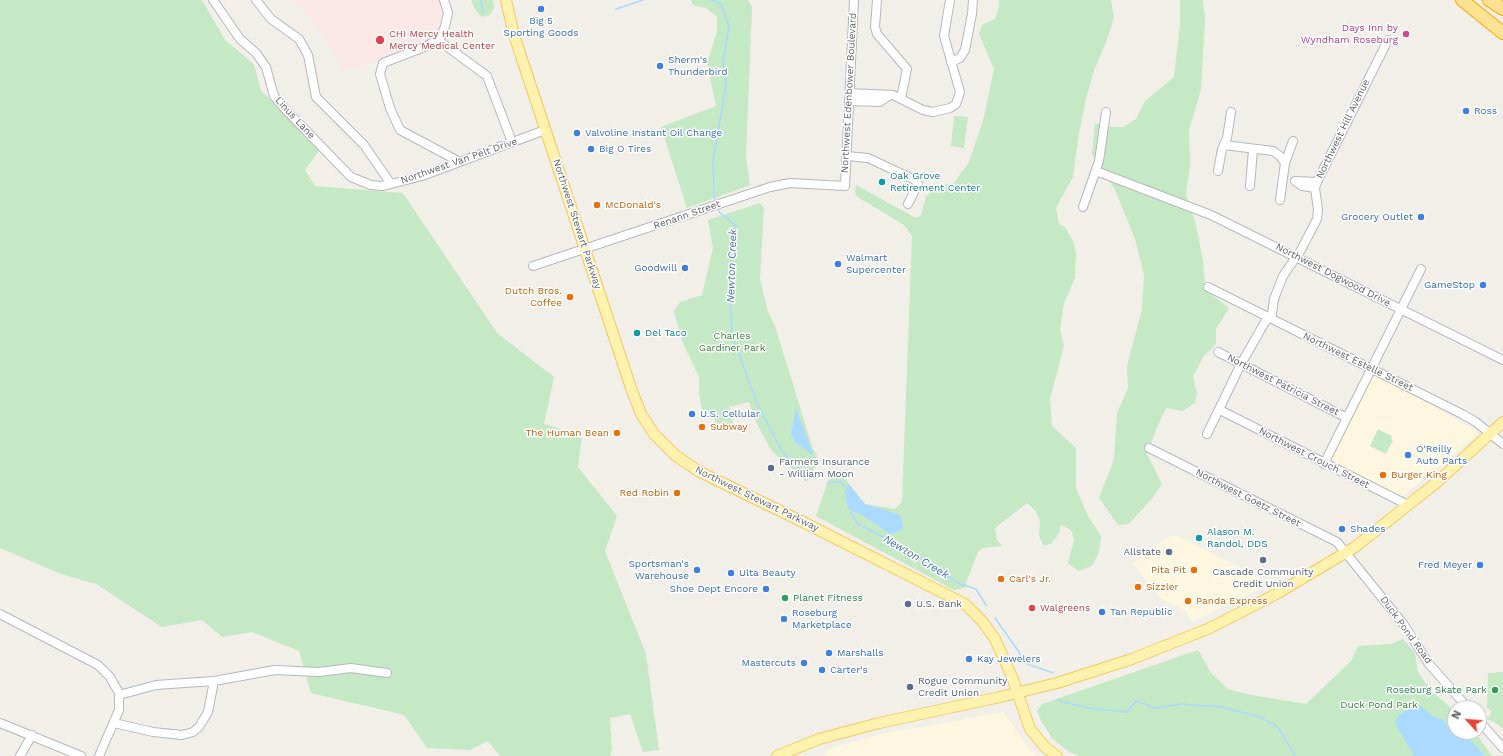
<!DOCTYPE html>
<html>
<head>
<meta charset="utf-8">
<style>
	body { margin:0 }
	#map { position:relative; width:1503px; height:756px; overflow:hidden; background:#f1efe8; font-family:"Work Sans",sans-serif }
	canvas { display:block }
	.north { position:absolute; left:1447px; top:700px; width:40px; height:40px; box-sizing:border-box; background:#fff; border:1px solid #bfc1c3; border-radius:50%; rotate:296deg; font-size:11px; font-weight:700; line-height:16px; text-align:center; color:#5f6368 }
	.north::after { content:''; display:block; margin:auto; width:14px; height:18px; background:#ea4335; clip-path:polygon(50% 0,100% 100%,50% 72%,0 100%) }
</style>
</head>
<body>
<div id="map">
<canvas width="1503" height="756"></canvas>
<div class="north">N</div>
</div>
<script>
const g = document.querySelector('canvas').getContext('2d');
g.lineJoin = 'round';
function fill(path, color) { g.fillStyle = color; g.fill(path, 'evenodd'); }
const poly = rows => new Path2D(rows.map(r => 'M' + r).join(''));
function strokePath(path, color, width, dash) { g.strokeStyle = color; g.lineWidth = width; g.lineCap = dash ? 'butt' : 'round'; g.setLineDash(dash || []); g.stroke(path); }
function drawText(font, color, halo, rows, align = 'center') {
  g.font = font + ' "Work Sans",sans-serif'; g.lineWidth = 3; g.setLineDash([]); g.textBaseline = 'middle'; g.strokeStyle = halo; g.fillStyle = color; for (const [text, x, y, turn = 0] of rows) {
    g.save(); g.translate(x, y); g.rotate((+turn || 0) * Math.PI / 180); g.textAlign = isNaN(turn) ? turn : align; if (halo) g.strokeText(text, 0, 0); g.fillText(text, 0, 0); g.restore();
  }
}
const commercial = poly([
	[1374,375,1435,407,1476,431,1477,435,1402,497,1330,462],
	[1176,535,1257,576,1264,587,1192,622,1185,610,1158,597,1133,563,1168,537],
	[1003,712,1030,750,1038,756,827,756,823,752,828,749,878,735]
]);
const medical = poly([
	[294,0,448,0,452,8,448,34,375,62,342,70,330,45,311,17]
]);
const green = poly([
	[0,0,202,0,225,40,254,64,261,91,322,147,305,170,315,186,403,193,497,333,554,377,544,424,582,435,578,467,617,516,605,551,646,654,659,750,643,752,630,714,610,718,612,750,610,756,500,756,488,741,470,750,427,748,404,715,311,693,299,651,252,632,222,637,202,620,162,627,96,584,61,574,0,548],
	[471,0,493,0,494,8,490,15,482,17,476,11],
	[691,0,748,0,752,7,746,157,750,185,687,208,661,127,716,106,707,64,717,31,717,17,706,8,693,5],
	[999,0,1111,0,1114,18,1106,42,1095,68,1086,98,1078,139,1073,177,1056,208,1059,224,1065,227,1073,241,1076,253,1075,278,1064,303,1060,329,1064,346,1050,399,1052,426,1076,448,1076,488,1088,516,1101,536,1099,552,1092,566,1078,571,1068,563,1074,540,1071,530,1061,525,1059,533,1052,543,1044,546,1039,536,1040,520,1035,510,1027,503,995,528,997,540,1002,546,982,548,978,552,964,588,954,590,816,516,829,479,835,473,843,476,865,504,895,509,902,502,912,236,904,225,856,196,855,190,856,185,916,218,921,215,926,197,935,186,954,183,969,162,983,121,994,69,979,34,982,25,995,19,999,6],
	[1180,0,1203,0,1205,19,1201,90,1189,130,1190,165,1186,194,1196,225,1203,260,1205,290,1229,308,1216,329,1216,344,1203,357,1193,377,1197,394,1195,403,1183,411,1166,408,1157,427,1147,454,1162,484,1153,497,1129,524,1118,525,1099,498,1114,459,1117,413,1128,388,1127,366,1142,309,1144,275,1135,239,1115,190,1092,154,1095,123,1111,127,1123,127,1136,119,1145,101,1174,77,1180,24],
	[954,116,968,117,964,148,951,146],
	[760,203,764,208,760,279,768,312,775,326,813,449,817,455,812,475,806,482,771,450,756,422,749,402,729,407,734,426,718,430,713,415,702,410,699,394,699,377,682,341,674,311,680,302,702,295,713,248,708,220],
	[1378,429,1392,436,1391,439,1393,440,1386,454,1370,446],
	[1403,639,1415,653,1418,672,1432,692,1455,711,1455,732,1475,732,1492,756,1079,756,1069,752,1052,738,1041,721,1037,711,1042,704,1198,650,1211,673,1228,689,1251,695,1306,704,1351,661,1358,646,1391,644],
	[1503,672,1503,729,1496,723,1487,719,1491,714,1491,711,1487,708,1488,673]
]);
const water = poly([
	[796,408,813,454,812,455,795,442,791,433],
	[849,485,865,504,900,515,903,526,902,530,890,534,864,516,848,509,845,491],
	[1413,705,1421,706,1432,716,1443,720,1453,735,1471,741,1485,756,1414,756,1395,723,1399,715]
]);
const stream = poly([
	[481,0,483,14],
	[712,0,721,4,729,26,723,61,726,86,713,161,714,196,716,202],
	[616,9,643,0],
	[718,208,720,213,736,226,729,283,732,334,756,401,783,453,811,478],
	[827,483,840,482,848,489],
	[853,511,851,513,858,524,903,547,958,583,976,589,986,605],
	[995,618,1019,652,1022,662,1053,673],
	[1058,699,1060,701,1088,708,1127,712,1136,701,1156,708,1181,704,1220,707,1258,716,1278,727,1295,756]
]);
const minor = poly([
	[213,0,240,39,256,53,266,67,274,96,286,110,351,177,371,185,382,186,391,184],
	[256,0,271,19,299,39,308,55,316,97,364,145,391,184,422,176,545,130],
	[444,0,448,13,445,26,441,37,427,46,383,63,380,74,390,108,400,130,458,161],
	[877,0,875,27,877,34,907,69,901,98],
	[438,40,487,76,512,142],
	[951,62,960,58,965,50,972,14,973,0],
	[849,93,893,95,923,110,933,112,950,108,956,104,960,92,944,36,950,0],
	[849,101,880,102,890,95],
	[1224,145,1273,151,1280,156,1285,163],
	[847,156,868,158,915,180,918,184,908,204],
	[1096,171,1211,215,1503,360],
	[1218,171,1222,149,1227,138,1231,112],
	[1250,186,1253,150],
	[1315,188,1302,186,1295,181,1317,182],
	[1280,200,1285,163,1293,141],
	[1083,207,1099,161,1106,112],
	[533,266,770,187,790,183,845,186,854,0],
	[1208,287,1462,414,1476,422,1503,444],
	[1218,352,1347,418],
	[1220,410,1408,505],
	[1207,434,1241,364,1265,322,1272,314,1274,299,1283,276,1301,250,1317,219,1318,210,1315,188,1317,182,1388,40],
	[1149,448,1337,542,1404,625,1429,664,1468,708],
	[1324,464,1421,269],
	[0,614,98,665,110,677,119,693,119,710,99,756],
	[119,695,156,685,214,681,275,670,319,672,351,668,387,673],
	[1479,721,1503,748],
	[0,723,81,756],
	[114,723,153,732,182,735,193,732,199,727,208,712,214,681],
	[20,756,32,735]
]);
const major = poly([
	[506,0,514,35,631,388,641,414,654,434,676,456,700,472,801,521,965,604,982,621,995,639,1012,677,1030,729,1045,747,1057,756],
	[777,756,819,739,879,723,1000,697,1057,683,1132,659,1210,628,1278,593,1355,547,1436,483,1503,422]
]);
const highway = poly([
	[1462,0,1503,33],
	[1489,0,1503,9]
]);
const markers = [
	[541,9,4,"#3f7fe0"],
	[1406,34,4,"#d1479c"],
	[380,40,5,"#e0444e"],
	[660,66,4,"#3f7fe0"],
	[1466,111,4,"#3f7fe0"],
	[577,133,4,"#3f7fe0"],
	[591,149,4,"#3f7fe0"],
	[882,182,4,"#0f9aa8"],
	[597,205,4,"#e8710a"],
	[1421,217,4,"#3f7fe0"],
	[838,264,4,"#3f7fe0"],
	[685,268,4,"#3f7fe0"],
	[1483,285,4,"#3f7fe0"],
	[570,297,4,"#e8710a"],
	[637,333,4,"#0f9aa8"],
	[692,414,4,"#3f7fe0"],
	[702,427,4,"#e8710a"],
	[617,433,4,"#e8710a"],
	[1408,455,4,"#3f7fe0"],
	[771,468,4,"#5c6f8a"],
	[1383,475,4,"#e8710a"],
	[677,493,4,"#e8710a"],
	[1342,529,4,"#3f7fe0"],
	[1199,538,4,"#0f9aa8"],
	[1169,552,4,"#5c6f8a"],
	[1263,560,4,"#5c6f8a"],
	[1480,565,4,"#3f7fe0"],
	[697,570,4,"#3f7fe0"],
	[1194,570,4,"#e8710a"],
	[731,573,4,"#3f7fe0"],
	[1001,579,4,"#e8710a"],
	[1138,587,4,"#e8710a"],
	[766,589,4,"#3f7fe0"],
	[785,598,4,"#2e9e5b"],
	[1188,601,4,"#e8710a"],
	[908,604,4,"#5c6f8a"],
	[1032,608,4,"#e0444e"],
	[1102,612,4,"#3f7fe0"],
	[784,619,4,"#3f7fe0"],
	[829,653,4,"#3f7fe0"],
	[969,659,4,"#3f7fe0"],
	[804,663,4,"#3f7fe0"],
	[822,670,4,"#3f7fe0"],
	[910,687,4,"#5c6f8a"],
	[1495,690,4,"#2e9e5b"]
];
const shopNames = [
	["Big 5",541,21,"center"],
	["Sporting Goods",541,33,"center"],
	["Sherm's",668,60],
	["Thunderbird",668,72],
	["Ross",1474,111],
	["Valvoline Instant Oil Change",585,133],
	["Big O Tires",599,149],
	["Grocery Outlet",1413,217,"right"],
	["Walmart",846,258],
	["Supercenter",846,270],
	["Goodwill",677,268,"right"],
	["GameStop",1475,285,"right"],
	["U.S. Cellular",700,414],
	["O'Reilly",1416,449],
	["Auto Parts",1416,461],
	["Shades",1350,529],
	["Sportsman's",689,564,"right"],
	["Warehouse",689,576,"right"],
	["Fred Meyer",1472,565,"right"],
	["Ulta Beauty",739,573],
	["Shoe Dept Encore",758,589,"right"],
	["Tan Republic",1110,612],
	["Roseburg",792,613],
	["Marketplace",792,625],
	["Marshalls",837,653],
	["Kay Jewelers",977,659],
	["Mastercuts",796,663,"right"],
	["Carter's",830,670]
];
const hotelNames = [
	["Days Inn by",1398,28],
	["Wyndham Roseburg",1398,40]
];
const healthNames = [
	["CHI Mercy Health",389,34],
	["Mercy Medical Center",389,46],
	["Walgreens",1040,608]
];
const streetNames = [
	["Northwest Edenbower Boulevard",849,93,-87],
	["Linus Lane",295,118,47],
	["Northwest Hill Avenue",1343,129,-64],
	["Northwest Van Pelt Drive",459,161,-19],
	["Renann Street",687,215,-19],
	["Northwest Stewart Parkway",577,224,72],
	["Northwest Dogwood Drive",1333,275,27],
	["Northwest Estelle Street",1358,362,26],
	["Northwest Patricia Street",1283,385,27],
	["Northwest Crouch Street",1314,458,27],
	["Northwest Goetz Street",1248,498,27],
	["Northwest Stewart Parkway",757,499,26],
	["Duck Pond Road",1406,630,54]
];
const cultureNames = [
	["Oak Grove",890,176],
	["Retirement Center",890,188],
	["Del Taco",645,333],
	["Alason M.",1207,532],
	["Randol, DDS",1207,544]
];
const foodNames = [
	["McDonald's",605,205],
	["Dutch Bros.",562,291,"right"],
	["Coffee",562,303,"right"],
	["Subway",710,427],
	["The Human Bean",609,433,"right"],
	["Burger King",1391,475],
	["Red Robin",669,493,"right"],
	["Pita Pit",1186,570,"right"],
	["Carl's Jr.",1009,579],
	["Sizzler",1146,587],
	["Panda Express",1196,601]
];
const parkNames = [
	["Charles",732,336],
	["Gardiner Park",732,348],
	["Duck Pond Park",1379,705]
];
const serviceNames = [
	["Farmers Insurance",779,462],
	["- William Moon",779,474],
	["Allstate",1161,552,"right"],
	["Cascade Community",1263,572,"center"],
	["Credit Union",1263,584,"center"],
	["U.S. Bank",916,604],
	["Rogue Community",918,681],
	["Credit Union",918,693]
];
const leisureNames = [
	["Planet Fitness",793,598],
	["Roseburg Skate Park",1487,690,"right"]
];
const waterNames = [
	["Newton Creek",732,266,-88],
	["Newton Creek",916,557,31]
];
fill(commercial, '#fef7e0');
fill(medical, '#fce8e6');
fill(green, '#c5e8c5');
fill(water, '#aadaff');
strokePath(stream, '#aadaff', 1.5);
strokePath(minor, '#b5b8bc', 10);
strokePath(major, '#f2c960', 12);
strokePath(highway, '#f9ab00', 14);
strokePath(minor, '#fff', 8);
strokePath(major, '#fff2af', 10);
strokePath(highway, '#fde293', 12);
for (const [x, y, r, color] of markers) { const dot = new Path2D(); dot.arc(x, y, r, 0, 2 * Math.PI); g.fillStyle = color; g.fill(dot); strokePath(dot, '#fff', 1.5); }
drawText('10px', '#366cbe', '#fff', shopNames, 'left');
drawText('10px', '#b23c85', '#fff', hotelNames, 'right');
drawText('10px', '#be3a42', '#fff', healthNames, 'left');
drawText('10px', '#5f6368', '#fff', streetNames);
drawText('10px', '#0d838f', '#fff', cultureNames, 'left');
drawText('10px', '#c56008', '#fff', foodNames, 'left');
drawText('10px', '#348238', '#fff', parkNames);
drawText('10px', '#4e5e75', '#fff', serviceNames, 'left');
drawText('10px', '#27864d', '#fff', leisureNames, 'left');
drawText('italic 11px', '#4174aa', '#fff', waterNames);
</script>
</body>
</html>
